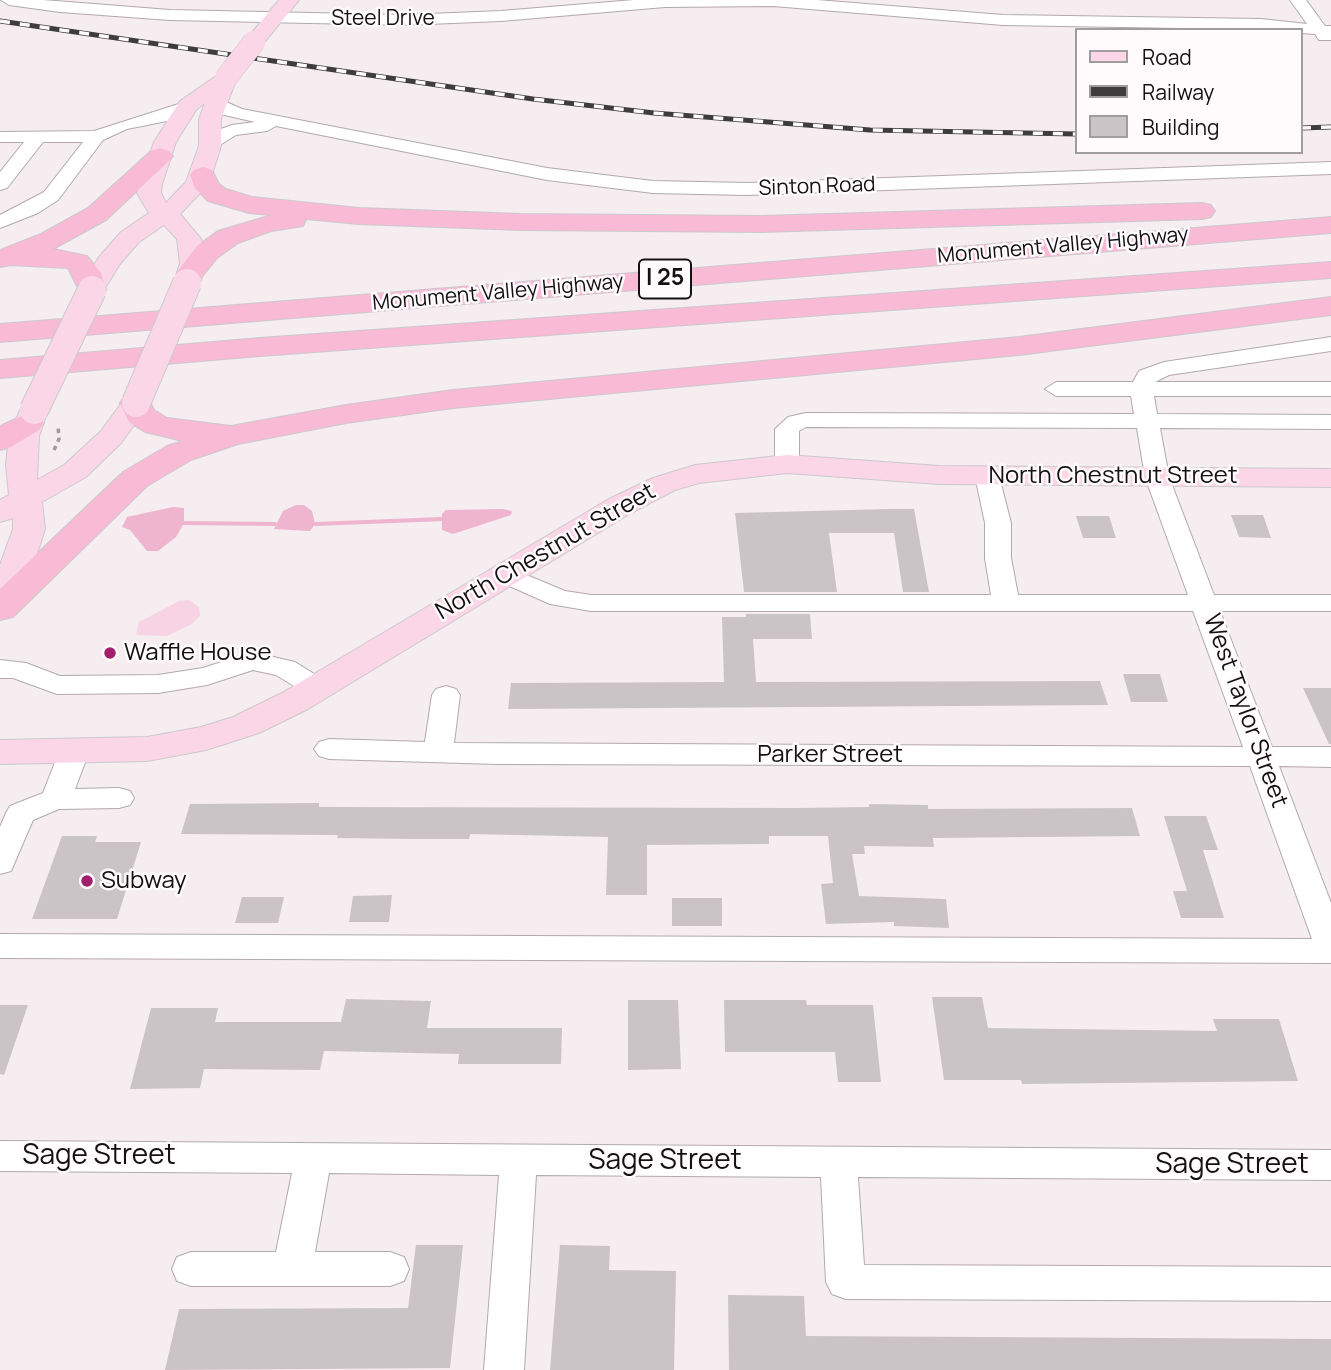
<!DOCTYPE html>
<html>
<head>
<meta charset="utf-8">
<style>
	body { margin:0 }
	#map { position:relative; width:1331px; height:1370px; overflow:hidden; background:#f5edf0; font-family:Manrope,sans-serif }
	canvas { display:block }
	.legend { position:absolute; left:1075px; top:28px; width:228px; height:126px; box-sizing:border-box; background:#fffbfd; border:2px solid #a09d9f; margin:0; padding:9px 12px; list-style:none; font-size:21px; color:#121011 }
	.legend li { display:flex; align-items:center; gap:14px; height:35px }
	.legend b { width:35px; border:2px solid #a09d9f }
</style>
</head>
<body>
<div id="map">
<canvas width="1331" height="1370"></canvas>
<ul class="legend">
<li><b style="height:9px;background:#fbd6e6"></b>Road</li>
<li><b style="height:9px;background:#3f3c3d"></b>Railway</li>
<li><b style="height:19px;background:#cbc4c7"></b>Building</li>
</ul>
</div>
<script>
const g = document.querySelector('canvas').getContext('2d');
g.lineJoin = 'round';
function fill(path, color) { g.fillStyle = color; g.fill(path, 'evenodd'); }
const poly = rows => new Path2D(rows.map(r => 'M' + r).join(''));
function strokePath(path, color, width, dash) { g.strokeStyle = color; g.lineWidth = width; g.lineCap = dash ? 'butt' : 'round'; g.setLineDash(dash || []); g.stroke(path); }
function drawText(font, color, halo, rows, align = 'center') {
  g.font = font + ' Manrope,sans-serif'; g.lineWidth = 5; g.setLineDash([]); g.textBaseline = 'middle'; g.strokeStyle = halo; g.fillStyle = color; for (const [text, x, y, turn = 0] of rows) {
    g.save(); g.translate(x, y); g.rotate((+turn || 0) * Math.PI / 180); g.textAlign = isNaN(turn) ? turn : align; if (halo) g.strokeText(text, 0, 0); g.fillText(text, 0, 0); g.restore();
  }
}
const green = poly([
	[189,600,199,607,200,616,192,624,167,636,136,635,139,622,179,601]
]);
const water = poly([
	[296,505,304,505,312,511,315,524,310,531,274,529,283,511],
	[173,507,184,508,184,523,176,537,158,551,147,551,130,530,122,527,127,517],
	[503,509,512,511,511,515,453,534,442,530,442,514,446,510]
]);
const stream = poly([
	[442,517,445,517,446,519,445,521,315,526,311,524,315,522,442,517],
	[181,521,275,522,279,524,275,526,184,525,181,525,180,523,181,521]
]);
const building = poly([
	[890,509,914,509,929,592,903,592,894,533,829,533,837,592,744,592,735,513],
	[1231,515,1263,515,1271,538,1239,537],
	[1076,516,1109,516,1116,538,1083,538],
	[746,614,810,614,812,639,753,639,756,682,1100,681,1108,705,508,709,511,683,724,682,722,617,746,617],
	[1123,674,1160,674,1168,702,1131,702],
	[1303,688,1331,688,1331,744,1329,744],
	[319,803,319,807,797,808,869,807,869,804,928,805,928,809,1132,808,1140,836,933,838,934,847,864,846,865,854,852,854,859,896,946,899,949,928,894,926,894,922,826,924,821,884,833,883,828,836,769,836,769,844,647,845,647,895,606,895,608,837,470,834,469,839,415,839,337,838,338,835,181,834,190,804],
	[1164,816,1206,816,1218,850,1203,850,1224,918,1181,918,1173,891,1187,891],
	[62,836,97,836,95,842,141,842,117,919,32,919],
	[392,895,389,922,349,922,353,896],
	[242,897,284,897,278,923,235,923],
	[672,898,722,898,722,926,672,926],
	[932,997,982,997,988,1028,1217,1031,1213,1019,1279,1019,1298,1081,1022,1084,1021,1080,944,1080],
	[346,999,431,1001,427,1028,562,1028,561,1064,458,1064,459,1054,324,1051,320,1070,204,1069,200,1088,130,1089,151,1008,218,1008,215,1022,341,1022],
	[628,1000,678,1000,681,1069,628,1070],
	[724,1000,806,1000,807,1005,873,1005,881,1082,838,1082,835,1052,725,1052],
	[0,1005,28,1005,4,1075,0,1074],
	[416,1245,463,1245,450,1368,165,1370,179,1309,408,1308],
	[560,1245,610,1246,609,1270,676,1271,674,1370,550,1370],
	[728,1295,804,1296,806,1336,1331,1339,1331,1370,729,1370]
]);
const path = poly([
	[54,450,59,439,58,426]
]);
const minor = poly([
	[1,0,43,0,170,10,404,15,501,11,634,0,817,0,1003,15,1261,19,1307,24,1290,0,1306,0,1325,26,1331,26,1331,40,1319,40,1315,34,1301,33,1301,30,1003,25,773,6,665,7,501,21,404,25,170,20,60,12,9,5,1,0],
	[217,98,242,109,547,168,653,181,747,183,1331,162,1331,174,747,195,653,193,547,180,276,126,267,131,236,135,210,151,201,146,213,132,232,125,255,122,220,114,208,103,217,98],
	[188,101,197,106,194,110,172,120,127,129,103,140,58,200,38,213,0,228,0,215,44,192,83,142,43,142,7,188,0,190,0,172,24,142,0,142,0,132,94,131,188,101],
	[1331,337,1331,351,1169,375,1155,382,1331,382,1331,396,1154,396,1157,414,1331,415,1331,429,1160,428,1169,477,1214,595,1331,595,1331,611,1220,611,1272,747,1331,747,1331,767,1279,766,1331,903,1331,963,0,958,0,934,1312,939,1250,766,497,764,329,759,319,756,314,749,319,742,329,739,425,742,432,695,436,689,446,686,456,689,460,695,454,743,1243,747,1193,611,591,611,550,604,496,580,492,574,496,568,505,566,565,591,591,595,991,595,985,558,985,523,975,476,978,471,987,469,996,471,999,476,1011,523,1011,558,1018,595,1188,595,1145,477,1137,428,806,427,799,431,799,464,795,469,787,471,779,469,775,464,775,429,788,417,806,413,1134,414,1131,396,1056,396,1045,389,1056,382,1133,382,1139,371,1164,362,1331,337],
	[252,652,295,662,327,682,331,688,327,694,317,697,307,694,276,675,253,670,207,685,158,693,57,694,13,678,0,678,0,660,26,663,60,676,158,675,203,668,252,652],
	[74,742,84,745,89,752,75,789,119,788,130,791,134,798,130,805,119,808,59,809,33,820,11,871,0,874,0,827,6,813,10,806,43,793,59,752,64,745,74,742],
	[0,1141,1331,1150,1331,1180,858,1177,864,1265,1331,1267,1331,1301,846,1299,832,1294,826,1282,821,1177,536,1175,524,1370,484,1370,499,1175,329,1173,315,1252,390,1252,404,1257,409,1269,404,1281,390,1286,191,1286,177,1281,172,1269,177,1257,191,1252,276,1252,292,1173,0,1171,0,1141]
]);
const major = poly([
	[279,0,299,0,261,46,247,46,244,42,279,0],
	[226,72,237,78,221,119,221,146,209,184,180,214,201,239,206,263,200,283,196,288,187,291,178,288,174,283,180,263,177,239,164,225,139,242,119,265,101,295,83,295,79,290,99,257,121,232,149,213,137,193,154,142,180,101,219,74,226,72],
	[205,103,199,119,199,146,186,182,166,203,161,193,162,184,176,142,196,110,205,103],
	[136,394,146,397,150,403,121,443,86,477,42,502,45,529,36,557,17,600,12,607,0,610,0,565,13,529,13,518,0,522,0,500,9,495,6,465,9,436,20,410,24,404,34,401,44,404,48,410,39,436,37,480,64,465,101,431,126,397,136,394],
	[787,455,939,466,1331,469,1331,487,939,484,787,473,699,483,675,490,631,513,308,709,259,733,206,750,147,761,0,764,0,740,147,737,201,727,233,717,282,693,609,499,653,478,695,465,787,455]
]);
const highway = poly([
	[160,148,169,151,173,156,169,161,106,220,53,249,87,256,101,273,106,290,102,296,92,299,82,296,68,268,11,265,0,267,0,250,41,234,88,208,151,151,160,148],
	[203,167,212,170,219,184,226,189,252,197,359,208,521,214,761,216,1202,203,1211,205,1215,211,1211,217,1202,219,761,232,521,230,359,224,306,219,303,226,271,231,238,243,217,258,201,278,191,280,181,278,177,272,197,246,218,231,272,215,249,213,208,201,195,188,190,175,194,170,203,167],
	[1331,217,1331,233,0,342,0,324,1331,217],
	[1331,262,1331,278,260,356,0,378,0,360,260,338,1331,262],
	[1331,297,1331,315,1019,355,453,408,346,423,238,444,191,460,147,486,13,617,0,620,0,589,123,472,167,446,183,441,145,432,129,422,120,403,125,396,136,394,147,396,154,410,167,418,231,426,346,405,453,390,1019,337,1331,297],
	[28,413,39,416,44,423,39,430,11,447,0,450,0,426,28,413]
]);
const rail = poly([
	[0,21,533,99,654,113,870,130,1077,134],
	[1301,128,1331,127]
]);
const majorBridgeFar1 = poly([
	[226,78,254,42]
]);
const majorBridge = poly([
	[136,403,187,283],
	[34,410,92,290]
]);
const markers = [
	[110,653,7,"#a31f6d"],
	[87,881,7,"#a31f6d"]
];
const farStreetnames = [
	["Steel Drive",383,19],
	["Sinton Road",817,187,-2],
	["Monument Valley Highway",1063,246,-5],
	["Monument Valley Highway",498,293,-5]
];
const shields = [
	[665,279,52]
];
const shieldNames = [
	["I 25",665,279]
];
const streetNames = [
	["North Chestnut Street",1113,476],
	["North Chestnut Street",546,552,-30],
	["West Taylor Street",1245,711,70],
	["Parker Street",830,755]
];
const poiNames = [
	["Waffle House",124,653],
	["Subway",101,881]
];
const nearStreetnames = [
	["Sage Street",99,1156],
	["Sage Street",665,1161],
	["Sage Street",1232,1165]
];
fill(green, '#f8d3e3');
fill(water, '#efb4ce');
fill(stream, '#efb4ce');
fill(building, '#cbc4c7');
strokePath(minor, '#b1aaad', 2);
strokePath(major, '#cbcacb', 2);
strokePath(highway, '#cbcacb', 2);
strokePath(path, '#a19b9d', 3.5, [4.5, 4.5]);
fill(minor, '#fff');
fill(major, '#fbd6e6');
fill(highway, '#f9bad6');
strokePath(rail, '#3f3c3d', 5);
strokePath(rail, '#fffbfd', 3.5, [10]);
strokePath(majorBridgeFar1, '#cbcacb', 23, []);
strokePath(majorBridge, '#cbcacb', 30, []);
strokePath(majorBridgeFar1, '#fbd6e6', 22);
strokePath(majorBridge, '#fbd6e6', 28);
for (const [x, y, r, color] of markers) { const dot = new Path2D(); dot.arc(x, y, r, 0, 2 * Math.PI); g.fillStyle = color; g.fill(dot); strokePath(dot, '#fffbfd', 2.5); }
drawText('21px', '#121011', '#fffbfd', farStreetnames);
for (const [x, y, w] of shields) { const box = new Path2D(); box.roundRect(x - w / 2, y - 19.5, w, 39, 5); g.fillStyle = '#fffbfd'; g.fill(box); strokePath(box, '#121011', 2); }
drawText('bold 23px', '#121011', null, shieldNames);
drawText('24px', '#121011', '#fffbfd', streetNames);
drawText('24px', '#121011', '#fffbfd', poiNames, 'left');
drawText('28px', '#121011', '#fffbfd', nearStreetnames);
</script>
</body>
</html>
